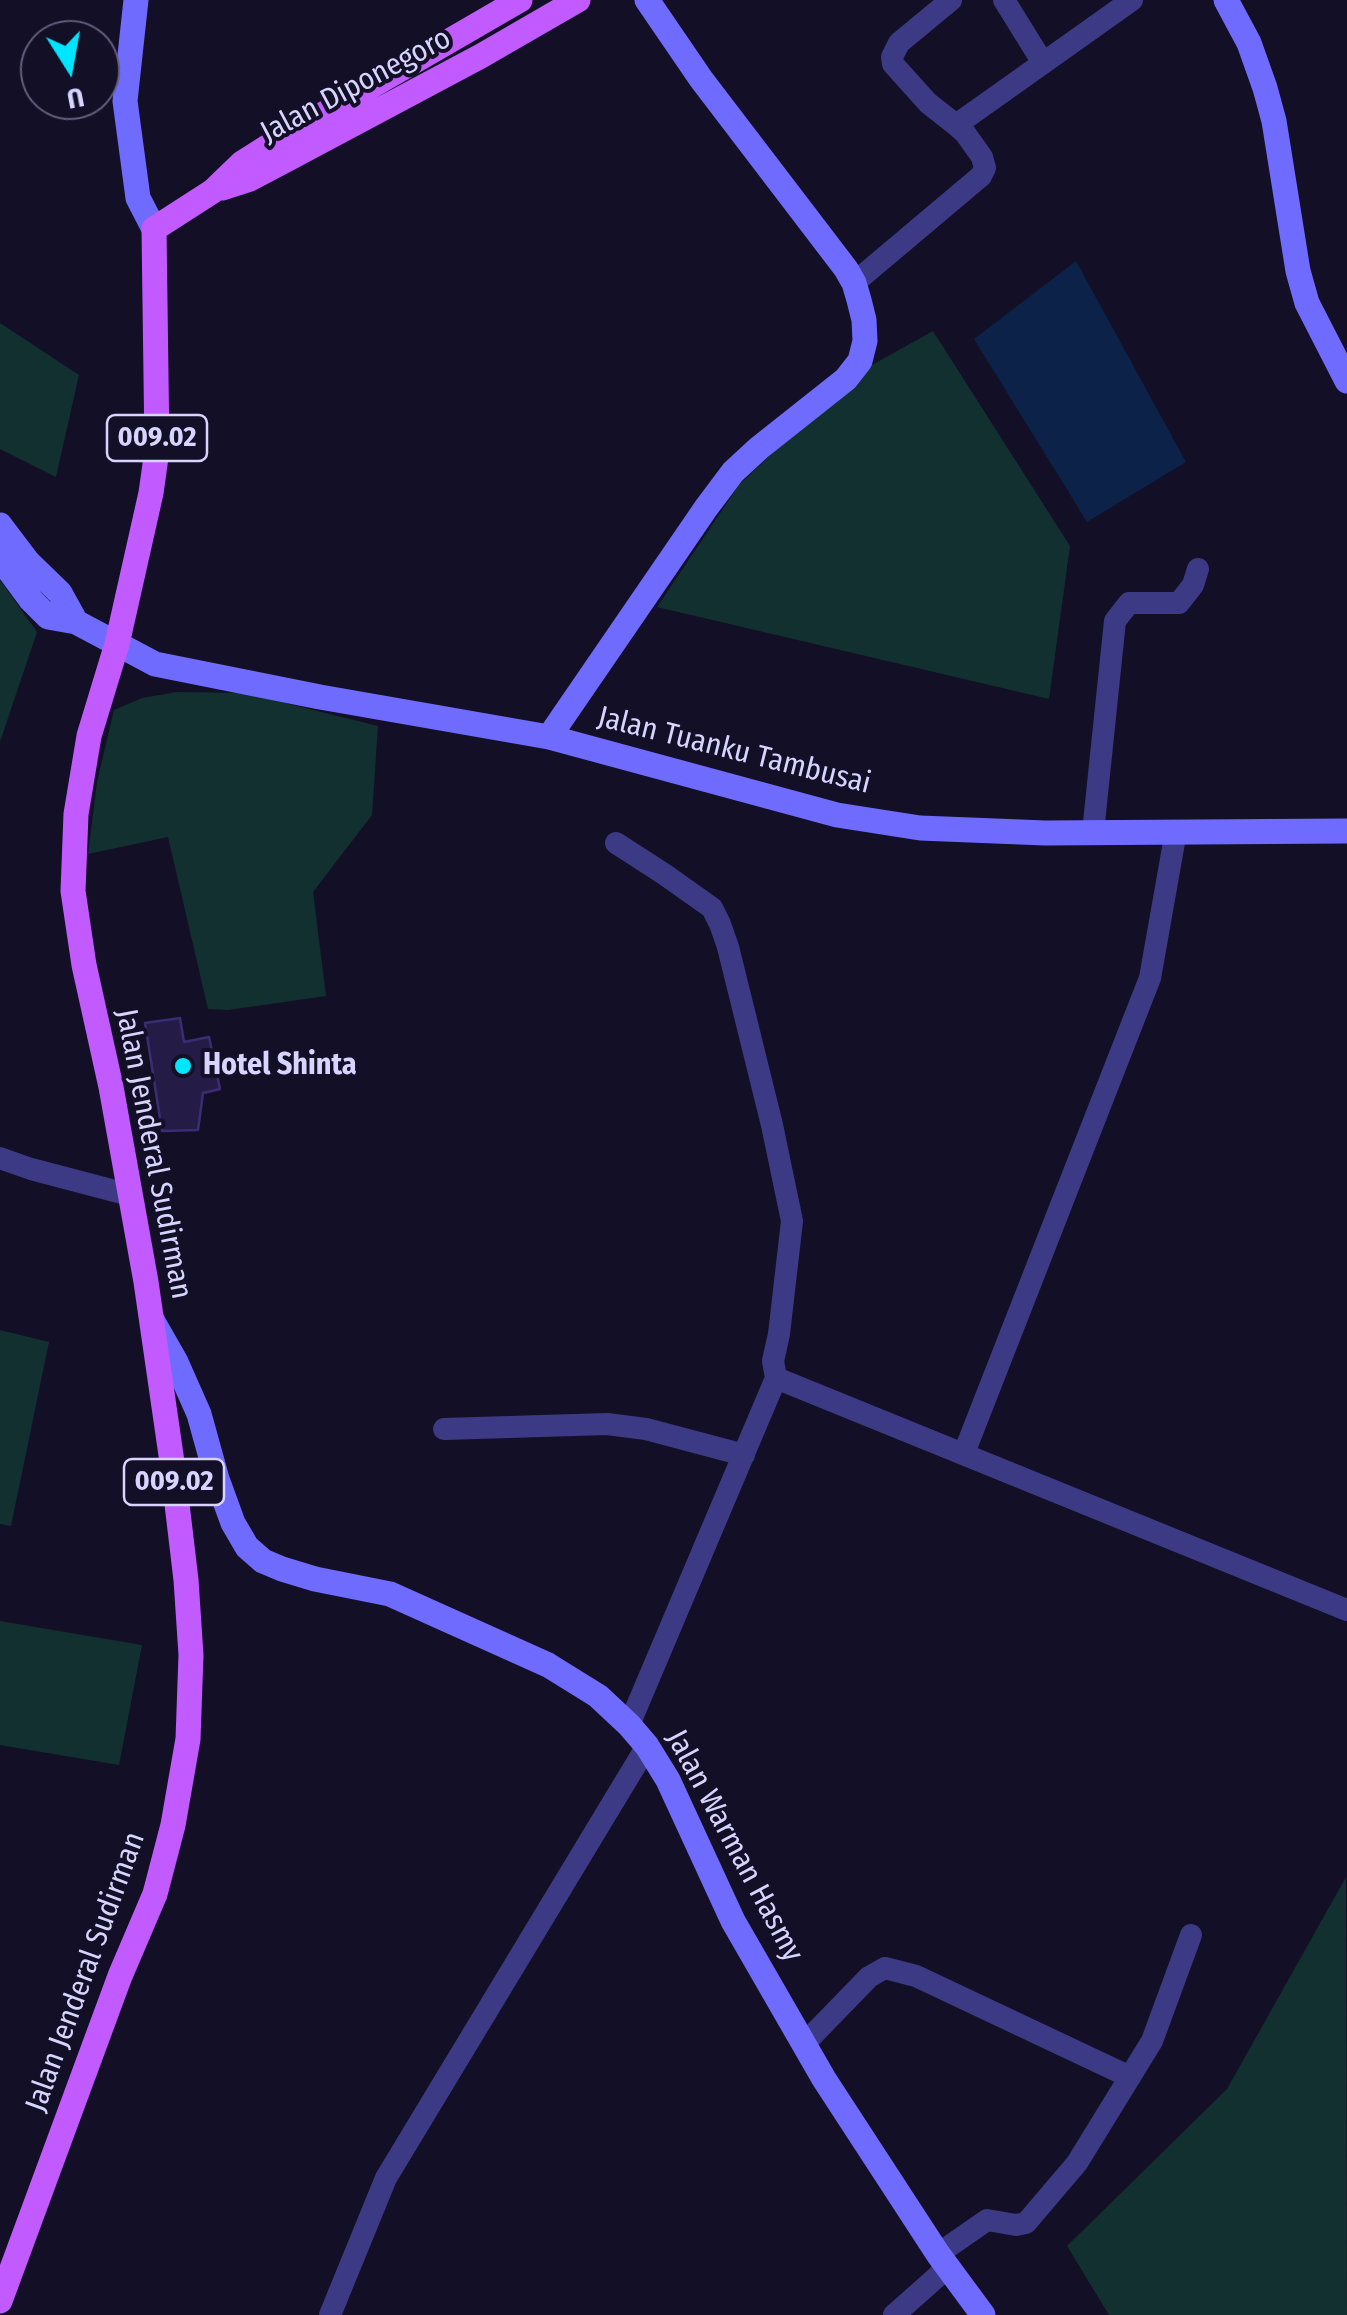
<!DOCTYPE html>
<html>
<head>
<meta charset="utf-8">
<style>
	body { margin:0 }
	#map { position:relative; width:1347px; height:2315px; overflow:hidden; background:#130f26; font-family:"Fira Sans Condensed",sans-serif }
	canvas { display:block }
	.north { position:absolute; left:20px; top:20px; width:100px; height:100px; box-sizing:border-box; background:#130f26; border:2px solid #625e7d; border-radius:50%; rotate:169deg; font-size:28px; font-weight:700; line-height:40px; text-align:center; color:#d9d4ff }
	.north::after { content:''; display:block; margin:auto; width:35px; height:45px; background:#00e5ff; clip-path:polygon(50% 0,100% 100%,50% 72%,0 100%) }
</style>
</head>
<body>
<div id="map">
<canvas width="1347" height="2315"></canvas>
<div class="north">U</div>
</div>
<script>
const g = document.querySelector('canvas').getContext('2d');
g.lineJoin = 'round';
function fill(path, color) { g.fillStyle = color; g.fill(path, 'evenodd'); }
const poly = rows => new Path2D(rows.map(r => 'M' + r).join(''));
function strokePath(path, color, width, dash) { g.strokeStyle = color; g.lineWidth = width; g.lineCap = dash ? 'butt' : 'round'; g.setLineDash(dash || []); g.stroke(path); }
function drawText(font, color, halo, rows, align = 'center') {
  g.font = font + ' "Fira Sans Condensed",sans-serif'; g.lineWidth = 8; g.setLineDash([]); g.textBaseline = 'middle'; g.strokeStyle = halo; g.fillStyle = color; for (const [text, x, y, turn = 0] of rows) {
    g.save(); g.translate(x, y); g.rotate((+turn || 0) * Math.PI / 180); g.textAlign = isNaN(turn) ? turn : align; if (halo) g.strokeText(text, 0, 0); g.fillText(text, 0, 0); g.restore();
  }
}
const green = poly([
	[0,323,79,375,56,477,0,449],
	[933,331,1070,546,1049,699,657,607,739,485,802,425,857,386,872,365],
	[0,580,37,632,0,742],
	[177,692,245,693,378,726,372,815,313,892,326,996,228,1010,208,1009,168,837,88,854,97,782,114,710,142,698],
	[0,1330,49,1342,11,1526,0,1524],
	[0,1621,142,1645,119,1765,0,1745],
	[1346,1877,1347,2315,1109,2315,1067,2246,1227,2089]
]);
const water = poly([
	[1076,261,1186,462,1087,522,974,339]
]);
const building = poly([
	[180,1018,184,1042,209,1037,220,1089,203,1093,198,1130,162,1131,145,1023,180,1018]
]);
const street = poly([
	[951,0,899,43,892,57,893,64,928,103,956,125],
	[1004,0,1043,63],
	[854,283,981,176,985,168,982,157,965,133,956,125,1132,0],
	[1093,832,1115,621,1129,603,1179,603,1193,585,1198,569],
	[616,843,664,874,712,908,720,924,728,947,772,1125,792,1221,779,1334,773,1361,776,1378,1347,1610],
	[0,1158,31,1169,130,1195],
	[444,1429,607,1424,646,1429,744,1455],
	[964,1453,1150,978,1176,831],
	[629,1725,776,1378],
	[804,2044,869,1977,885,1968,916,1976,1130,2077],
	[938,2254,987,2220,1016,2225,1026,2223,1077,2163,1152,2041,1191,1935],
	[330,2315,386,2178,647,1746],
	[894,2315,948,2267]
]);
const secondary = poly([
	[136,0,125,101,138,198,154,229],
	[1226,0,1249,43,1265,88,1274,121,1298,271,1307,303,1347,381],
	[0,525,28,562,60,593,76,622],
	[0,558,31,600,48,617,76,622,155,664,320,697,549,737,837,815,920,828,1045,833,1347,831],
	[549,737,706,508,733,472,759,448,846,379,860,361,865,341,864,320,859,300,854,283,846,269,701,79,647,0],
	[152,1320,176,1362,199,1414,217,1479,233,1523,247,1547,263,1561,282,1569,315,1579,390,1594,548,1665,598,1696,629,1725,647,1746,668,1780,733,1921,824,2079,938,2254,983,2315]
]);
const primary = poly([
	[222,188,250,179,286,160,481,56,578,0],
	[0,2301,120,1976,155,1894,173,1825,188,1739,191,1655,186,1580,172,1462,146,1282,111,1087,84,965,73,891,76,814,89,736,117,644,151,493,157,450,154,229,213,191,242,163,275,142,520,0]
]);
const markers = [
	[183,1066,10,"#00e5ff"]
];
const shields = [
	[157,438,100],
	[174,1482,100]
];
const shieldNames = [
	["009.02",157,438],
	["009.02",174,1482]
];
const streetNames = [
	["Jalan Diponegoro",356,86,-28],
	["Jalan Tuanku Tambusai",734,751,14],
	["Jalan Jenderal Sudirman",153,1154,79],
	["Jalan Warman Hasmy",734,1846,62],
	["Jalan Jenderal Sudirman",86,1972,-70]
];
const poiNames = [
	["Hotel Shinta",203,1066]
];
fill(green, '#12302f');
fill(water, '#0c2248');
fill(building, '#241b47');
strokePath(building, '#3b2d73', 2.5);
strokePath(street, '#3d3a85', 22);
strokePath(secondary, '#6f6bff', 25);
strokePath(primary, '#c25bff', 25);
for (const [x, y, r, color] of markers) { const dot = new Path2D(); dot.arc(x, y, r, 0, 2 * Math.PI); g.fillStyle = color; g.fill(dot); strokePath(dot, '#130f26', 4); }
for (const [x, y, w] of shields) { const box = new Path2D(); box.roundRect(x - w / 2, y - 23, w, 46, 8); g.fillStyle = '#130f26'; g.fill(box); strokePath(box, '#d9d4ff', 2.5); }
drawText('bold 28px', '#d9d4ff', null, shieldNames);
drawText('30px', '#d9d4ff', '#130f26', streetNames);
drawText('bold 30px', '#d9d4ff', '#130f26', poiNames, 'left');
</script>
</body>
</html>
